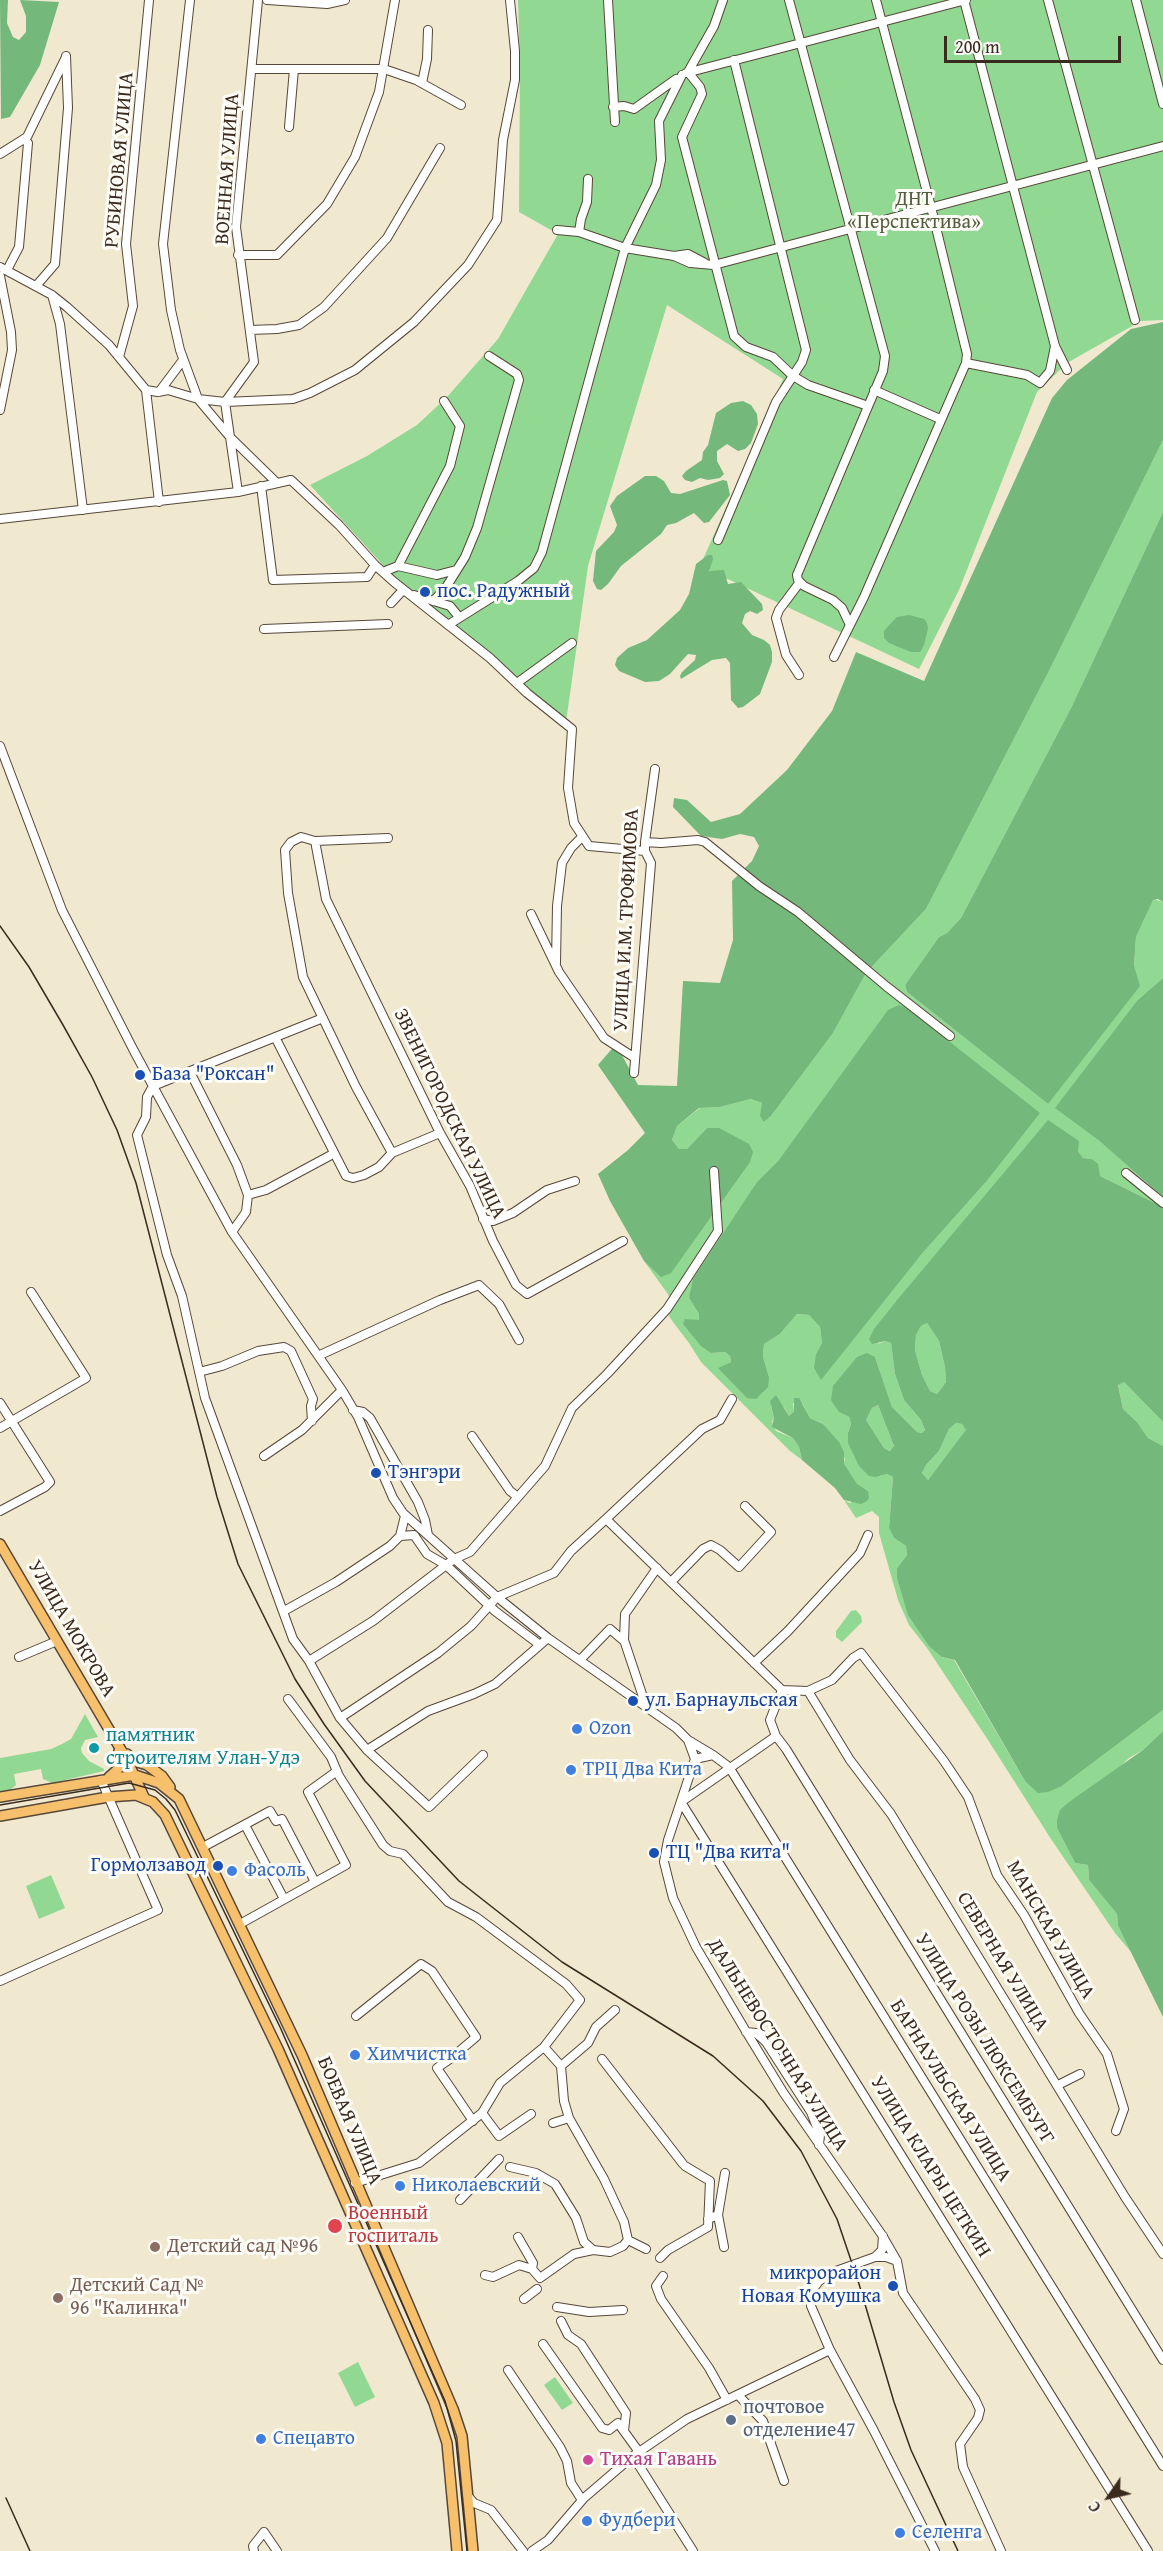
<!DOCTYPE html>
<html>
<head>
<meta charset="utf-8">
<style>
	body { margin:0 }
	#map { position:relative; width:1163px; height:2551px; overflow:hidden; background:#f1e9cf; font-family:"Gentium Book Plus",serif }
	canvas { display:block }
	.north { position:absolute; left:1079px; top:2467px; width:60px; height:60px; -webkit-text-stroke:4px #fdfcf7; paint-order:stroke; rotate:236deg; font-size:16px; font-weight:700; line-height:24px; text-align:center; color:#3b2a1e }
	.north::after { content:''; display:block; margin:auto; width:21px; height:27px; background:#3b2a1e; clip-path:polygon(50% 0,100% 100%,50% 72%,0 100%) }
	.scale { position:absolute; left:944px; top:36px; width:177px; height:27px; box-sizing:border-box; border:3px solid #3b2a1e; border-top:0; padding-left:8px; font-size:18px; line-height:21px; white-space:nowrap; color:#3b2a1e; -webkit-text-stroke:4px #fdfcf7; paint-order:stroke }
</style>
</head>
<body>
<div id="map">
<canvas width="1163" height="2551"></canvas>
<div class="north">С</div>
<div class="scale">200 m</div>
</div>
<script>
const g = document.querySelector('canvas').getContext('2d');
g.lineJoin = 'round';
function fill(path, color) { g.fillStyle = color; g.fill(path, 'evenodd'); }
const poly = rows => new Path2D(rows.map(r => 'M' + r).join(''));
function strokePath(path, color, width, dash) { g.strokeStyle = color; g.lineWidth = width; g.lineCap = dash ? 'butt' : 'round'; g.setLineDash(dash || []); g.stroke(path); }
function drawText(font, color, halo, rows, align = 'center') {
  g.font = font + ' "Gentium Book Plus",serif'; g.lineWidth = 6; g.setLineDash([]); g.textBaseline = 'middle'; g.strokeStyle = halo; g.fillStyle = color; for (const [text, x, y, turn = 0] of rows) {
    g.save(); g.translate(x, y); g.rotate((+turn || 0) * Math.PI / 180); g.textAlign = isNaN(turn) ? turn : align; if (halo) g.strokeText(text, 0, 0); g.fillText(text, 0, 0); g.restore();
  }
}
const green = poly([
	[518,0,1163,0,1163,320,1141,321,1067,363,1037,392,959,590,919,669,700,566,783,379,667,305,588,566,566,722,393,576,310,485,367,456,417,425,447,397,498,339,558,234,519,212,520,67],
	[1163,440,1163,512,1071,708,961,918,947,933,939,937,905,985,907,992,1048,1104,1134,966,1136,937,1153,899,1163,902,1163,978,1137,1002,1097,1139,1163,1197,1163,1207,1100,1176,1092,1159,1083,1158,1078,1151,877,1344,885,1341,891,1343,895,1374,904,1400,921,1420,925,1430,923,1433,917,1432,892,1407,875,1357,839,1412,849,1417,851,1424,848,1433,876,1477,887,1474,893,1477,889,1528,894,1538,906,1546,907,1555,897,1568,942,1657,954,1660,1025,1781,1062,1786,1163,1710,1163,1731,1143,1750,1129,1758,1057,1828,1075,1863,1088,1865,1089,1880,1117,1914,1118,1926,1131,1952,1115,1933,1051,1839,988,1740,927,1648,909,1625,898,1600,879,1533,879,1517,872,1511,856,1518,844,1500,850,1503,868,1491,857,1485,846,1469,843,1464,845,1459,823,1424,810,1418,802,1403,793,1403,794,1411,789,1416,784,1407,771,1406,774,1418,772,1422,776,1431,793,1438,799,1447,802,1460,790,1451,701,1362,689,1343,673,1322,669,1316,671,1304,668,1294,644,1261,661,1276,707,1128,687,1149,679,1149,672,1140,677,1126,700,1108,720,1107,751,1099,762,1103,764,1122,771,1116,833,1033,866,973,926,909,1050,669],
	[779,1160,985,1183,920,1256,816,1354,822,1343,820,1327,809,1315,797,1314,780,1334,764,1344,763,1357,769,1377,719,1368,731,1362,730,1356,725,1352,711,1353,685,1319,699,1321,699,1314,689,1298,757,1182],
	[927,1323,939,1341,945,1367,946,1382,937,1394,930,1391,922,1375,915,1350,916,1335,921,1326],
	[1124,1382,1163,1422,1163,1446,1148,1438,1137,1422,1123,1409,1118,1384],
	[878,1405,894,1446,891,1451,884,1448,866,1420,872,1408],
	[956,1423,962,1424,967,1430,928,1480,922,1473,926,1465,939,1451,949,1429],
	[856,1610,861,1616,862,1622,842,1642,836,1637,836,1631,851,1611],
	[85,1714,98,1737,85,1740,81,1748,82,1753,89,1761,104,1769,104,1771,52,1783,43,1779,41,1769,14,1774,16,1785,9,1791,0,1792,0,1758,51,1749,62,1744,71,1739],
	[51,1875,65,1908,39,1919,26,1886],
	[358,2362,375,2397,355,2407,338,2373],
	[555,2377,573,2403,562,2410,544,2385]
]);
const forest = poly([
	[0,0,8,0,7,23,13,37,19,40,26,32,26,16,20,0,59,2,40,65,10,117,1,119],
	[1163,322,1163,440,1050,669,926,909,866,973,833,1033,771,1116,764,1122,760,1116,762,1103,751,1099,720,1107,699,1108,677,1126,672,1140,679,1149,687,1149,707,1128,719,1128,749,1144,753,1152,750,1162,671,1273,661,1277,644,1261,610,1201,598,1174,628,1150,645,1133,598,1065,616,1044,638,1085,677,1086,683,981,720,983,733,940,732,881,752,861,759,846,754,837,740,834,722,839,701,836,673,807,674,798,687,800,711,822,740,814,787,770,832,711,856,652,924,681,1052,398,1067,380,1131,329],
	[743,401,751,405,757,414,758,424,751,443,745,449,738,451,727,444,717,451,717,461,724,474,720,478,708,480,700,478,692,482,685,480,682,476,686,471,702,460,703,452,708,445,716,413,731,403],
	[645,476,656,476,664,481,671,493,680,494,723,480,727,481,730,495,709,522,704,523,694,513,676,523,667,525,661,534,621,566,608,584,601,590,597,589,593,581,596,551,614,532,617,525,610,506,617,496],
	[1163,512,1163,902,1158,899,1153,900,1136,937,1134,966,1140,986,1048,1104,907,992,905,985,939,937,947,933,961,918,1071,708],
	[708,555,712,555,713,559,709,571,724,570,728,584,741,582,762,604,763,610,757,614,750,611,745,614,742,623,752,635,764,640,770,645,772,652,772,662,760,694,743,707,738,708,731,700,730,663,726,658,712,660,681,679,680,676,682,672,695,660,696,655,688,654,670,674,659,681,645,682,619,671,615,665,617,658,628,648,647,640,680,610,689,594,696,564],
	[909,615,924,619,927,623,928,628,924,645,920,652,911,652,889,643,884,638,884,631,892,622,897,617],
	[1163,978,1163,1197,1097,1139,1055,1108,1137,1001],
	[899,1005,907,1008,1040,1113,985,1183,920,1256,821,1380,814,1368,816,1354,822,1343,820,1327,809,1315,797,1314,780,1334,764,1344,763,1357,769,1377,768,1387,756,1399,747,1398,718,1368,731,1362,730,1356,725,1352,711,1353,701,1346,683,1324,685,1319,699,1320,699,1314,689,1298,693,1279,757,1182,779,1160,888,1010],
	[1048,1120,1079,1141,1078,1151,1083,1158,1092,1159,1098,1164,1100,1176,1163,1207,1163,1422,1124,1382,1118,1385,1123,1409,1137,1422,1148,1438,1163,1446,1163,1710,1062,1786,1048,1792,1038,1793,1025,1781,955,1660,942,1657,929,1646,908,1615,897,1578,897,1568,907,1555,906,1546,894,1538,889,1528,893,1477,887,1474,876,1477,869,1476,859,1466,848,1443,848,1433,851,1424,849,1417,839,1412,831,1400,833,1386,857,1357,867,1353,875,1357,892,1407,917,1432,922,1433,925,1430,921,1420,904,1400,895,1374,891,1343,885,1341,872,1344,869,1339,874,1329,898,1299],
	[927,1323,939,1341,945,1367,946,1382,937,1394,930,1391,922,1375,915,1350,916,1335,921,1326],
	[878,1405,894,1446,890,1451,884,1448,866,1420,872,1408],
	[956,1423,962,1424,966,1430,928,1480,922,1473,926,1465,939,1451,949,1429],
	[776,1395,789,1416,794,1411,794,1398,799,1398,810,1418,823,1424,839,1442,844,1452,844,1464,857,1484,868,1491,869,1498,867,1501,861,1504,844,1500,835,1488,802,1460,799,1447,793,1438,772,1427,774,1418,770,1401],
	[1163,1731,1163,2017,1118,1926,1117,1914,1089,1880,1088,1865,1075,1863,1057,1828,1057,1820,1060,1810,1069,1802,1143,1750]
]);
const minor = poly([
	[190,0,163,244,171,310,180,350,198,399,225,402,293,399,310,393,355,370,414,322,468,265,497,220,503,140,515,80,515,51,510,0],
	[258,0,236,227,254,362,225,402,230,437,276,482],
	[267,0,327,4,345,0],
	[608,0,615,122],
	[723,0,714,26,688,72,700,87,702,94,682,137,734,336,746,347,773,357,793,376,808,385,868,406],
	[789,0,885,356,883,371,797,575,798,580,804,586,833,600,842,608,850,625],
	[964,0,1055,346,1067,370],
	[1048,0,1135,320],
	[1136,0,1163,104],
	[253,69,384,69,416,80,461,105],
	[686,73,966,0],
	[422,83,427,59,428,30],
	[613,107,624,106,634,109,676,79],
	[289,127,294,69],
	[0,154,27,137,66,57],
	[557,230,579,232,625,248,674,256,688,254,705,263],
	[579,232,581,219,587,202,588,179],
	[238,255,277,255,327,204,355,157,379,92,395,0],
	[674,256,690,263,714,265,1163,146],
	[0,267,52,295,67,307,109,345,146,390,158,392,168,390,198,399,230,437,238,492],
	[7,270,19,247,28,143,24,139],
	[0,276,11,332,12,350,0,410],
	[36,286,55,264,68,108,66,56],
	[52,295,60,324,83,510],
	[250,330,277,329,299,325,324,307,387,238,440,148],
	[119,357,133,306,126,244,149,0],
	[966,363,1027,375,1040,383,1050,371,1055,346],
	[146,390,159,502],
	[874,390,940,419],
	[159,392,183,360],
	[261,486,273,580,367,577,375,565],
	[0,519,238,492,291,480,339,525,375,565,394,582,490,658,527,693,572,729,568,788,574,823,589,846,645,851],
	[718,540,776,402,802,362,806,350,734,60],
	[398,566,437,575,456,570],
	[383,572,398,566,450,466,460,426,444,401],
	[414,595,450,606,459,617],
	[433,601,445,589,465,557,477,528,519,380,517,374,489,356],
	[391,603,403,590],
	[448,625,518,581,534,568,542,552,625,248,656,185,661,160,659,121,682,75],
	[264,629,388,624],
	[834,657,864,597,966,363,967,354,931,207,876,0],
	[799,675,786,655,776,618,779,610,800,582],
	[517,683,572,643],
	[0,746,62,910,134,1051,232,1232,342,1390,358,1417,393,1498,403,1513,497,1597,548,1638,676,1728,688,1740,695,1759,668,1840,664,1862,673,1898,696,1947,744,2028,783,2092,882,2235,897,2261,903,2293,975,2399,980,2410,978,2418,960,2444,963,2467,1001,2551],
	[388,838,315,841,301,837,291,842,285,850,288,893,303,977,356,1087,392,1153],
	[315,841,326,899,440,1133,470,1186,493,1241,516,1285,527,1294,623,1241],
	[645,842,661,843,698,840,705,842,759,886,798,912,886,986,950,1036],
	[531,914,559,972,604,1038,635,1058],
	[556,963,557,906,562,863,571,848,582,837],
	[323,1018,153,1086,147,1097,146,1117,137,1135,167,1255,182,1296,205,1398,293,1639,309,1661,340,1718,367,1750,429,1807,483,1755],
	[275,1037,346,1176,353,1178,364,1175,379,1167,392,1153,440,1133],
	[190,1072,237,1165,248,1195,246,1212,232,1232],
	[634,1073,651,863,645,851,645,842,655,769],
	[1126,1173,1163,1203],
	[248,1195,266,1190,333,1154],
	[483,1219,493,1221,513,1213,547,1190,575,1181],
	[320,1355,440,1300,479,1285,499,1304,519,1340],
	[199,1372,222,1366,258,1351,284,1347,291,1351,313,1399,311,1406,312,1421],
	[0,1403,50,1482,45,1487,0,1511],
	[353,1410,363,1412,370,1418,418,1502,425,1520,428,1535],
	[0,1428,86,1378,31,1292],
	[472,1436,510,1491,518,1497],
	[264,1456,302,1430,342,1390],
	[606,1519,702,1429,720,1420,732,1399],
	[400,1536,405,1516],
	[671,1582,703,1549,711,1545,720,1550,739,1567,771,1532,745,1506],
	[284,1611,336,1582,390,1546,400,1536,414,1535,427,1554,446,1565,495,1611,540,1645],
	[19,1657,57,1641],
	[580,1660,610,1629,624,1641],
	[309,1661,373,1621,454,1559,470,1552,545,1466,572,1408,607,1374,667,1309,718,1231,714,1171],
	[754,1663,788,1631,860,1553,868,1535],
	[808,1691,850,1760,891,1814,1125,2197,1163,2254],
	[288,1699,331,1757,339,1776,383,1845,390,1851,403,1854,448,1902,476,1917,566,1984,580,2000,544,2047,500,2083,482,2113],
	[646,1706,624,1640,625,1614,657,1568],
	[340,1718,438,1653,471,1626,497,1597,554,1573,571,1551,606,1519,782,1690],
	[776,1736,786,1749,1163,2360],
	[688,1740,713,1755],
	[367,1750,428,1711,474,1694,495,1684,548,1638],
	[695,1759,713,1755,729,1767,1163,2466],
	[245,1825,284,1899],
	[203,1847,270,1811,276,1821,282,1819,315,1882],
	[240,1924,346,1865,308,1792,337,1771],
	[0,1981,158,1910,101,1780],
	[356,2016,421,1964,432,1971,476,2037,450,2059,437,2068,473,2121],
	[746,2032,756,2033,766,2042,811,2112,820,2135,819,2145],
	[602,2059,683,2164],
	[561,2066,588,2043,596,2027,615,2010],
	[1058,2085,1080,2074],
	[553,2123,569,2118],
	[1116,2131,1124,2109,1107,2054,1079,2013,1024,1915,997,1875,968,1797,944,1761,861,1653,853,1658,832,1680,808,1691,782,1690,770,1720,776,1736,681,1802,1148,2551],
	[510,2167,536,2173,555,2184,576,2218,584,2242,593,2250],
	[355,2183,419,2163,482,2113,499,2136,531,2114],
	[460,2200,499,2159],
	[718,2215,724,2247],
	[708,2219,718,2215,725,2173],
	[883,2236,882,2250,875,2257,836,2271,819,2281,813,2289,811,2306,830,2350,874,2431,935,2551],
	[518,2237,533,2263,532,2269],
	[628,2240,646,2249],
	[875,2257,886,2257,897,2261],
	[660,2258,668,2250,708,2227,710,2181,685,2166],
	[485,2275,493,2277,519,2265,532,2269,540,2278,574,2254,593,2250,610,2252,623,2246,628,2240,624,2222,604,2179,569,2118,564,2101,561,2066,544,2047],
	[663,2276,656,2286,661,2299,709,2368,727,2400],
	[524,2299,537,2289],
	[557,2307,589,2312,623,2310],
	[561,2321,568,2335,581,2344,626,2413,624,2431],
	[543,2344,602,2428,609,2430,618,2423,639,2452],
	[508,2370,560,2447,567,2461,571,2483,582,2500],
	[738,2395,763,2421,784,2481],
	[633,2456,693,2551],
	[468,2496,474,2503,491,2510,523,2551],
	[254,2551,253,2546,264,2532,277,2551],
	[532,2551,548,2540,584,2498,633,2456,687,2419,830,2350]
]);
const major = poly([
	[0,1544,127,1760,144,1797],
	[127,1754,134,1761,147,1765,162,1776,170,1787],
	[109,1777,118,1769,121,1759,119,1751],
	[0,1797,135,1775,159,1783,179,1799,302,2055,453,2409,462,2436,473,2551],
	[0,1816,108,1797,136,1795,153,1802,165,1815,278,2049,434,2403,447,2443,457,2551]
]);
const tram = poly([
	[0,1805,129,1783,155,1790,166,1799,175,1810,280,2027,445,2401,456,2441,467,2551]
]);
const rail = poly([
	[0,926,29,967,63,1025,92,1077,117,1130,136,1183,217,1497,238,1564,295,1679,324,1724,365,1781,459,1881,562,1962,713,2056,763,2101,801,2151,837,2219,859,2284,894,2402,911,2450,958,2551],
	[6,2498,30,2551]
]);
const markers = [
	[425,592,6,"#1a4fb4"],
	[140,1075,6,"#1a4fb4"],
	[376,1473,6,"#1a4fb4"],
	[633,1701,6,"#1a4fb4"],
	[577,1729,6,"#3f7fe0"],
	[94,1748,6,"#0f9aa8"],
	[571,1770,6,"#3f7fe0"],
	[654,1853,6,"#1a4fb4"],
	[218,1866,6,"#1a4fb4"],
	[232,1871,6,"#3f7fe0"],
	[355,2055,6,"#3f7fe0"],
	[400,2186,6,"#3f7fe0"],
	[335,2226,8,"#e0444e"],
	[155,2247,6,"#8d6e63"],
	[893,2286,6,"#1a4fb4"],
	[58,2298,6,"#8d6e63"],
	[731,2420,6,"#5c6f8a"],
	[261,2439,6,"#3f7fe0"],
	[588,2460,6,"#d1479c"],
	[587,2521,6,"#3f7fe0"],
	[900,2533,6,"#3f7fe0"]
];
const streetNames = [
	["РУБИНОВАЯ УЛИЦА",120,160,-85],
	["ВОЕННАЯ УЛИЦА",228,169,-86],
	["УЛИЦА И.М. ТРОФИМОВА",627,920,-87],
	["ЗВЕНИГОРОДСКАЯ УЛИЦА",449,1114,64],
	["УЛИЦА МОКРОВА",71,1629,60],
	["МАНСКАЯ УЛИЦА",1050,1930,60],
	["СЕВЕРНАЯ УЛИЦА",1002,1962,59],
	["УЛИЦА РОЗЫ ЛЮКСЕМБУРГ",984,2039,58],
	["ДАЛЬНЕВОСТОЧНАЯ УЛИЦА",777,2045,58],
	["БАРНАУЛЬСКАЯ УЛИЦА",950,2091,58],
	["БОЕВАЯ УЛИЦА",349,2121,67],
	["УЛИЦА КЛАРЫ ЦЕТКИН",930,2167,58]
];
const parkNames = [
	["ДНТ",914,200],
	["«Перспектива»",914,223]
];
const transitNames = [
	["пос. Радужный",437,592],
	["База \"Роксан\"",152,1075],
	["Тэнгэри",388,1473],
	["ул. Барнаульская",645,1701],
	["ТЦ \"Два кита\"",666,1853],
	["Гормолзавод",206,1866,"right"],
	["микрорайон",881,2274,"right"],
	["Новая Комушка",881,2297,"right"]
];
const shopNames = [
	["Ozon",589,1729],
	["ТРЦ Два Кита",583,1770],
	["Фасоль",244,1871],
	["Химчистка",367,2055],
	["Николаевский",412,2186],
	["Спецавто",273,2439],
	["Фудбери",599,2521],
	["Селенга",912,2533]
];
const cultureNames = [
	["памятник",106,1736],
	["строителям Улан-Удэ",106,1759]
];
const healthNames = [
	["Военный",348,2214],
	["госпиталь",348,2237]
];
const educationNames = [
	["Детский сад №96",167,2247],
	["Детский Сад №",70,2286],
	["96 \"Калинка\"",70,2309]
];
const serviceNames = [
	["почтовое",743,2408],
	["отделение47",743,2431]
];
const hotelNames = [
	["Тихая Гавань",600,2460]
];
fill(green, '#91d892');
fill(forest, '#74b87c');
strokePath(minor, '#564739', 10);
strokePath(major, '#564739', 12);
strokePath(minor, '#fff', 8);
strokePath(major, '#f7c06c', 9);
strokePath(tram, '#3b2a1e', 1.5);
strokePath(rail, '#3b2a1e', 1.5);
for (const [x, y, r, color] of markers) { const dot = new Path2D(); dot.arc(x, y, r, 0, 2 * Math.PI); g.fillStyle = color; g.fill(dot); strokePath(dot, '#fdfcf7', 2); }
drawText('20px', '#3b2a1e', '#fdfcf7', streetNames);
drawText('20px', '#555e41', '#fdfcf7', parkNames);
drawText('20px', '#164399', '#fdfcf7', transitNames, 'left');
drawText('20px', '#366cbe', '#fdfcf7', shopNames, 'left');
drawText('20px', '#0d838f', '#fdfcf7', cultureNames, 'left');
drawText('20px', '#be3a42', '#fdfcf7', healthNames, 'left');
drawText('20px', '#785e54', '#fdfcf7', educationNames, 'left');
drawText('20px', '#4e5e75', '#fdfcf7', serviceNames, 'left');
drawText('20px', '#b23c85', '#fdfcf7', hotelNames, 'left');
</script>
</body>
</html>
